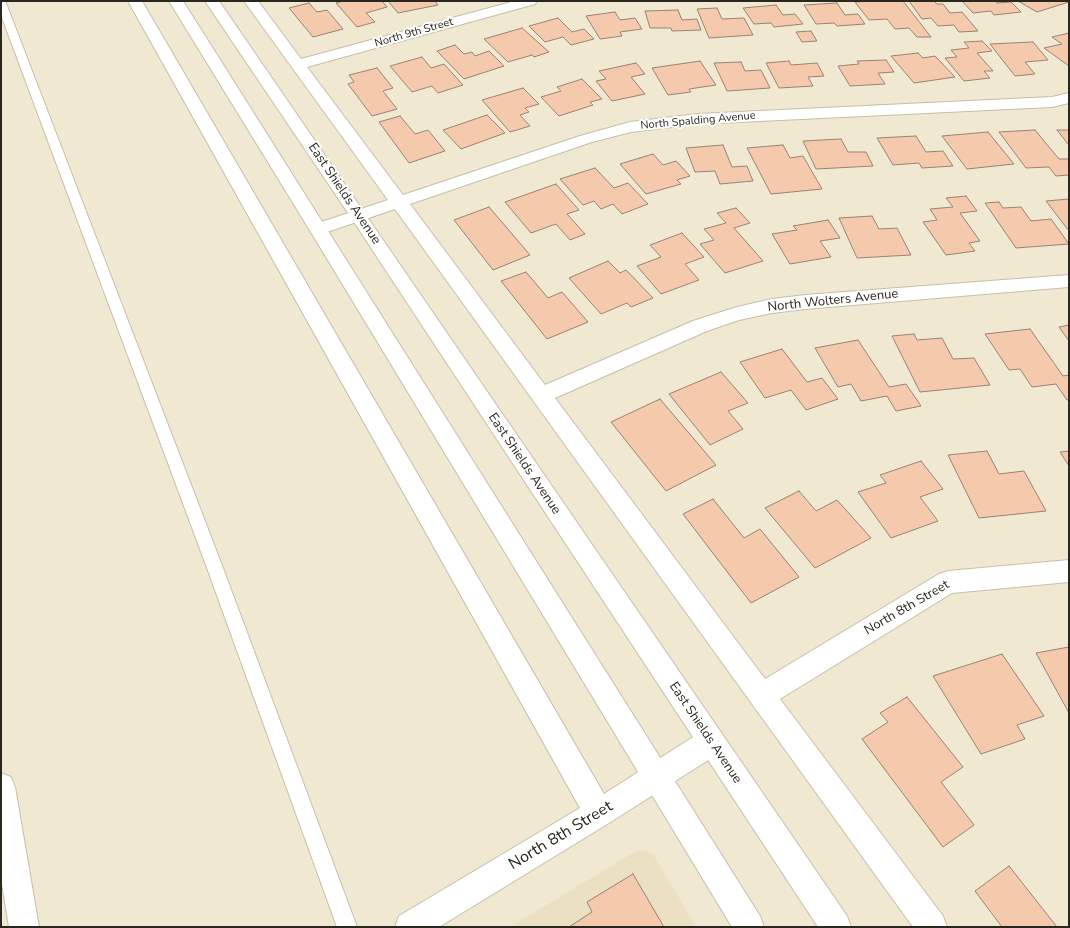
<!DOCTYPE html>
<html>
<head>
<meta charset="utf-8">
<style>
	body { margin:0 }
	#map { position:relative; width:1070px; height:928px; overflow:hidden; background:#f1e8d2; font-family:"Nunito Sans",sans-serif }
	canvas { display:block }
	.frame { position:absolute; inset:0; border:2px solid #2a271e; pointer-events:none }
</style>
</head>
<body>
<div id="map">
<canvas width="1070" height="928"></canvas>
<div class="frame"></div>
</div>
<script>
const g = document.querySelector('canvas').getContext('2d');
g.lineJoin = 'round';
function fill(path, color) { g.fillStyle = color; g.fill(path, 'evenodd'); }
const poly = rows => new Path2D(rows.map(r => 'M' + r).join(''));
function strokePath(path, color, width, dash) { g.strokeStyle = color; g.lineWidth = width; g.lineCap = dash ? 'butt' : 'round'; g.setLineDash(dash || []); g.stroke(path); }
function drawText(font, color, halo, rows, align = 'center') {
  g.font = font + ' "Nunito Sans",sans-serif'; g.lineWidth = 4; g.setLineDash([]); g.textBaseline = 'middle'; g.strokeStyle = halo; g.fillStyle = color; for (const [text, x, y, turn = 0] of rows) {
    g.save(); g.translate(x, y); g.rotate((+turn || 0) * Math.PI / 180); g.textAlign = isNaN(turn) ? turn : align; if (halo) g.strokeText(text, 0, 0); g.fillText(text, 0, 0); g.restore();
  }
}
const built = poly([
	[646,850,655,857,696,927,510,927,636,851]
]);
const building = poly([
	[343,1,382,1,387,7,366,13,375,22,357,27,336,3,343,1],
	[388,1,435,1,438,5,398,13,388,1],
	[871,1,903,1,931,37,917,37,909,28,895,29,887,19,869,20,855,2,871,1],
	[909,1,934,1,937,4,943,4,950,13,962,12,978,31,959,32,954,25,938,26,931,18,922,19,909,1],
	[962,1,995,1,997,3,1011,2,1021,12,994,15,991,11,973,13,962,1],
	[1018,1,1068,1,1069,2,1037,12,1018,1],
	[309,3,317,12,327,10,343,29,313,37,289,8,309,3],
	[837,3,845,15,858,14,865,24,837,26,834,23,816,24,804,5,837,3],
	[776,5,783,15,795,14,803,24,774,27,771,23,754,24,743,8,776,5],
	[717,8,722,19,744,18,753,35,709,38,697,9,717,8],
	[678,10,682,20,697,19,701,30,672,31,671,28,650,28,645,11,678,10],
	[615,12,620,20,635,18,642,29,620,32,622,36,600,39,586,16,615,12],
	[558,18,572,32,584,29,594,39,571,45,563,37,545,42,529,26,558,18],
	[522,28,549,52,534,57,532,55,508,62,484,39,522,28],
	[811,31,817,41,802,42,796,32,811,31],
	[1069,33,1069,66,1044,48,1062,44,1052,37,1069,33],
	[982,41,992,51,977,53,993,71,984,71,990,78,964,81,945,58,957,57,951,50,969,48,964,42,982,41],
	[1033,42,1048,60,1025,62,1035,74,1015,76,990,44,1033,42],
	[455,45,464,54,472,52,475,56,489,51,504,66,464,79,437,51,455,45],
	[918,53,923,58,935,56,955,77,914,83,891,56,918,53],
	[422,57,431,68,444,64,463,85,438,93,432,86,412,92,390,66,422,57],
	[886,60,894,72,878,73,885,84,850,86,838,66,859,64,857,61,886,60],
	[700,61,716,85,689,89,691,92,668,95,652,68,700,61],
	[789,61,791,65,817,63,824,76,808,77,813,86,779,88,766,63,789,61],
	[741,62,745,71,761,70,770,88,727,91,714,63,741,62],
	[636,63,645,74,631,77,645,94,612,101,596,81,606,79,599,71,636,63],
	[377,68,393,88,383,91,397,109,372,116,348,84,354,82,349,75,377,68],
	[582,79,602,99,590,102,593,105,559,116,541,97,561,91,557,87,582,79],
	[523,88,539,104,525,108,529,112,520,115,530,126,510,132,482,100,523,88],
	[487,115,505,133,461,149,443,130,487,115],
	[400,116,415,134,428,130,445,151,409,163,379,122,400,116],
	[1035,130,1059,159,1069,159,1069,175,1056,176,1049,167,1026,168,999,132,1035,130],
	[1057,130,1069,130,1069,144,1068,144,1057,130],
	[988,132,1014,164,967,169,942,136,988,132],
	[916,136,926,152,943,151,953,166,922,168,919,163,893,165,877,138,916,136],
	[841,139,848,152,866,152,873,166,816,169,803,141,841,139],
	[723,145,732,167,747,166,753,181,720,184,715,171,695,172,686,148,723,145],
	[783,145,790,158,803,156,822,189,771,194,747,148,783,145],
	[653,154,663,165,676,161,690,176,677,180,681,184,646,194,620,164,653,154],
	[595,168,614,188,628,183,648,204,622,214,613,204,601,209,594,201,583,205,560,179,595,168],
	[556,184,579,210,567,214,585,234,570,240,556,224,531,233,505,202,556,184],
	[966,196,977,211,960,213,980,241,969,243,975,251,946,255,923,222,937,220,930,209,953,207,946,198,966,196],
	[1069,199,1069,231,1046,201,1069,199],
	[999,202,1003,208,1021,207,1031,221,1051,219,1069,244,1016,248,985,203,999,202],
	[489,207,530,255,493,270,454,220,489,207],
	[736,208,750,223,734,228,763,261,725,273,700,244,714,240,704,229,726,223,717,213,736,208],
	[872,216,879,229,897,228,911,255,857,258,839,218,872,216],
	[828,220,840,238,820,241,831,257,790,264,772,234,797,230,793,226,828,220],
	[682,233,704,257,685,264,699,280,661,294,637,266,661,257,650,245,682,233],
	[608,261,620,273,626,270,653,298,631,307,627,303,601,314,569,278,608,261],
	[526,272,548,298,562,292,588,322,547,339,501,281,526,272],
	[1069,325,1069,341,1059,327,1069,325],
	[1030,329,1063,376,1069,375,1069,400,1067,400,1056,384,1032,387,1020,369,1009,370,985,334,1030,329],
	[914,334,917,340,942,338,953,359,974,358,990,385,920,392,892,336,914,334],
	[858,340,889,387,906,384,921,406,896,411,887,396,861,401,851,384,838,387,815,348,858,340],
	[782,349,807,382,822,378,838,399,806,410,791,390,765,398,740,362,782,349],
	[721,372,748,403,728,411,743,429,710,445,669,394,721,372],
	[660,399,716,465,666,491,611,422,660,399],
	[987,451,999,474,1024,471,1046,511,979,518,948,455,987,451],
	[1069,451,1069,466,1060,452,1069,451],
	[921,461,943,489,920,497,938,521,891,538,858,492,886,483,880,475,921,461],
	[799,491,816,511,837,500,871,538,815,568,765,508,799,491],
	[713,499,744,538,760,529,799,577,751,603,683,514,713,499],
	[1069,647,1069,713,1036,653,1069,647],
	[1002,654,1044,716,1017,725,1025,739,981,754,933,676,1002,654],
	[907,697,963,767,941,782,974,825,943,847,862,739,888,722,880,713,907,697],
	[1009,866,1057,927,1002,927,975,891,1009,866],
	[633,874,664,927,569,927,592,912,587,902,633,874]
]);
const lane = poly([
	[1,1,4,1,6,3,223,568,357,927,337,927,207,568,1,15,1,1]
]);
const street = poly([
	[128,1,142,1,604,794,701,732,711,728,721,732,725,742,721,752,609,823,439,927,395,927,399,916,580,808,128,1],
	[244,1,258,1,301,59,515,1,537,1,535,4,307,67,403,195,580,136,630,122,697,114,1052,97,1069,93,1069,103,1052,107,697,124,631,132,592,142,410,204,545,385,693,321,737,307,772,299,805,295,1069,275,1069,287,805,309,772,313,739,320,707,331,555,398,765,679,939,574,948,571,1069,560,1069,582,952,593,780,699,943,916,947,927,913,927,395,209,324,233,318,235,312,233,309,229,312,225,388,200,244,1],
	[1,773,11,777,15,787,39,927,9,927,1,878,1,773]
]);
const secondary = poly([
	[169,1,183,1,760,916,764,927,732,927,309,229,169,1],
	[205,1,219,1,847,916,851,927,818,927,352,219,205,1]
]);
const farStreetnames = [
	["North 9th Street",414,33,-16],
	["North Spalding Avenue",698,121,-5]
];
const streetNames = [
	["East Shields Avenue",344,194,56],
	["North Wolters Avenue",833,301,-6],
	["East Shields Avenue",524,464,56],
	["North 8th Street",907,608,-30],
	["East Shields Avenue",705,733,56]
];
const nearStreetnames = [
	["North 8th Street",561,836,-31]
];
fill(built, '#ebe0c2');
fill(building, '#f5c9ab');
strokePath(building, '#978376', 1);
strokePath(lane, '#c6bea8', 2);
strokePath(street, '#c6bea8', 2);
strokePath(secondary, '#c6bea8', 2);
fill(lane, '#fff');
fill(street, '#fff');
fill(secondary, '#fff');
drawText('11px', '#2a271e', '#fff', farStreetnames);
drawText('13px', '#2a271e', '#fff', streetNames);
drawText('16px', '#2a271e', '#fff', nearStreetnames);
</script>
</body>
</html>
